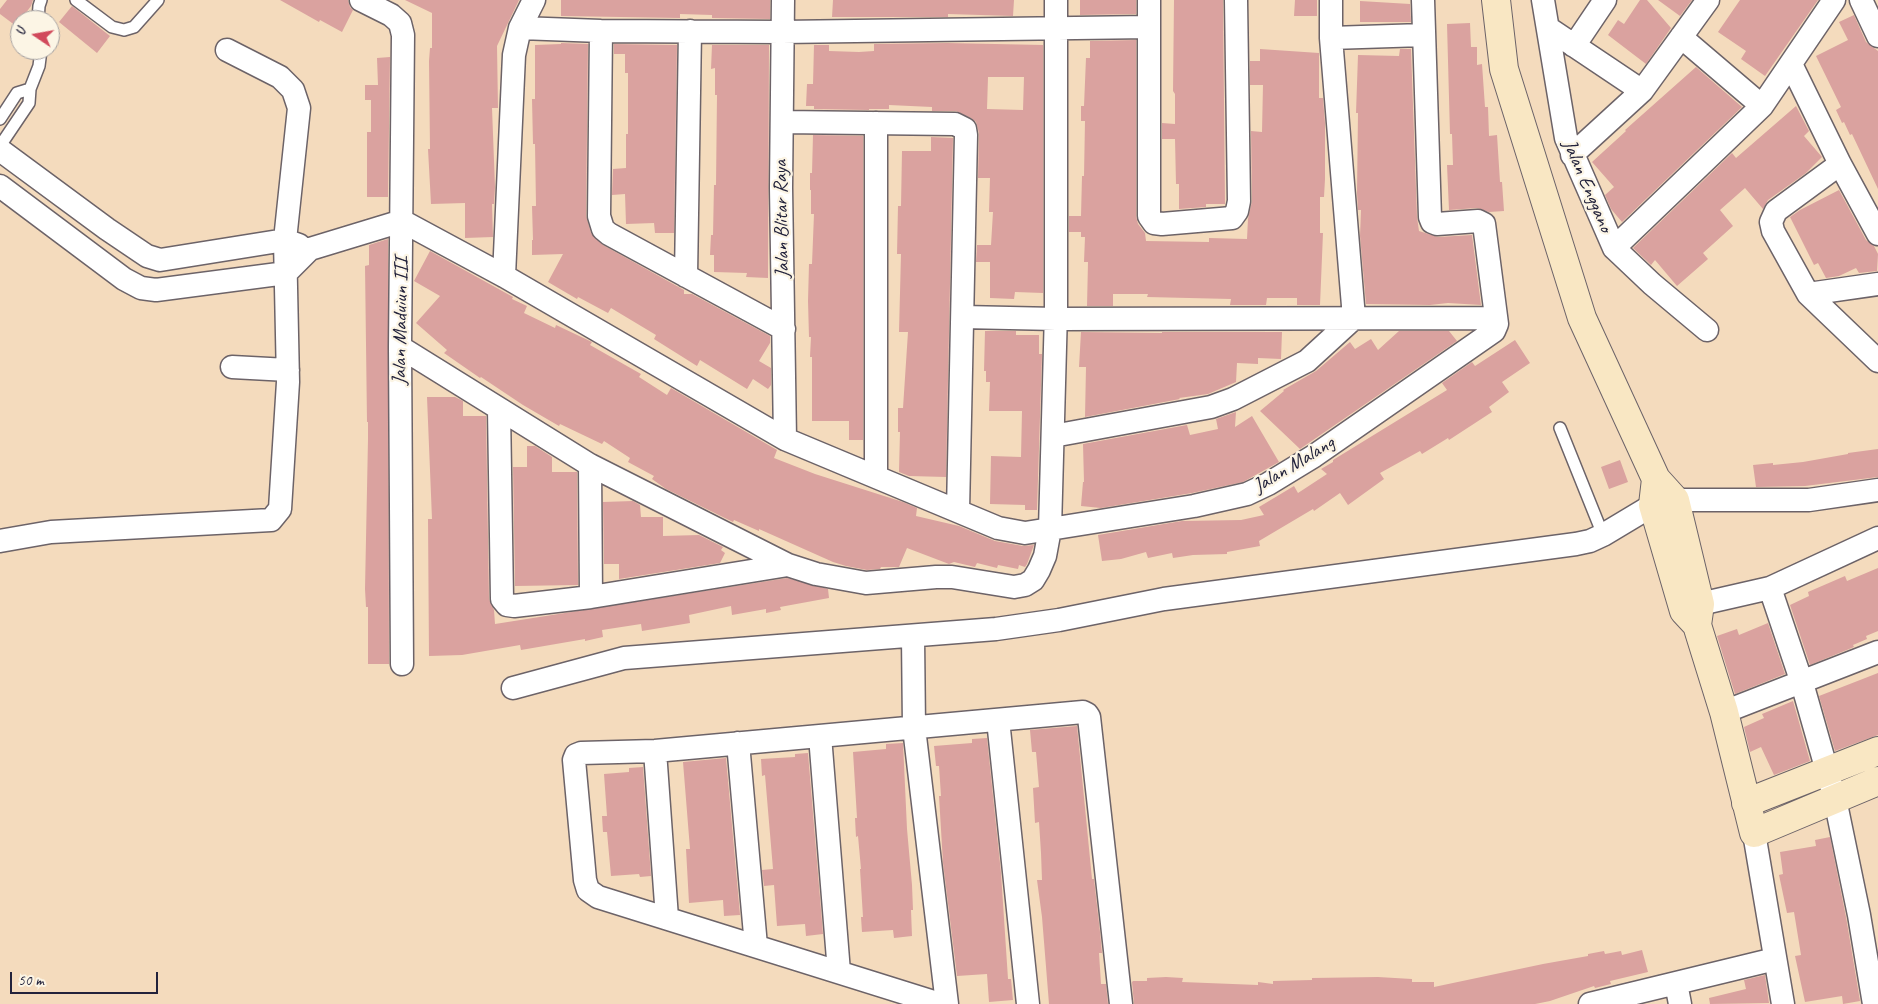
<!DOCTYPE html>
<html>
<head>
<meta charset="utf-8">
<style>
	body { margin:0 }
	#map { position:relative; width:1878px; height:1004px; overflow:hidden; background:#f4dbbd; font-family:Caveat,sans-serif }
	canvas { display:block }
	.north { position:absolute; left:10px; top:10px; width:50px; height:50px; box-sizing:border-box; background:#fcf5e5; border:1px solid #a5a1a1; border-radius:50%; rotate:282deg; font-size:14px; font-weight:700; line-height:20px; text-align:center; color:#22223b }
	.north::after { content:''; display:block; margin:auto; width:18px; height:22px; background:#d1495b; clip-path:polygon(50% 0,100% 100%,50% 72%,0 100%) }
	.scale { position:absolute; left:10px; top:972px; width:148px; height:22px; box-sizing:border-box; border:2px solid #22223b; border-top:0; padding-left:6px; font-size:15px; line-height:18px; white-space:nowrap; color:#22223b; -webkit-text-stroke:4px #fcf5e5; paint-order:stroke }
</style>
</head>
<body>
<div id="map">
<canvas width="1878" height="1004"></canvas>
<div class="north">U</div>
<div class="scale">50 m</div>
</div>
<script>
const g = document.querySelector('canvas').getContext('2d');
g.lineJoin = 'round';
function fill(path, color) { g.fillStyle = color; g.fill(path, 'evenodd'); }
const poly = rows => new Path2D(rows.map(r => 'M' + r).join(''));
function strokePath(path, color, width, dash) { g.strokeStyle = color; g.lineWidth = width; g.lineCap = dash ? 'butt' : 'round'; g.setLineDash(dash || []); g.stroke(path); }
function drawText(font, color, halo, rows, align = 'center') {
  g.font = font + ' Caveat,sans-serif'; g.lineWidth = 4.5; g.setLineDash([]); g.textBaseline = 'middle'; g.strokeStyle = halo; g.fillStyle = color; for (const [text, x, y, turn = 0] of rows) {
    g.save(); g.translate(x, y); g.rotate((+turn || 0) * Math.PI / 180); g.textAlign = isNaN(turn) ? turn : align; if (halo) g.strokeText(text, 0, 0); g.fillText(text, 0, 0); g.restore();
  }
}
const building = poly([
	[7,0,33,0,31,6,16,26,0,14,0,9],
	[280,0,348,0,350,7,353,10,342,32,320,20,319,22],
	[405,0,519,0,497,46,498,108,492,108,495,187,494,204,492,204,493,237,465,238,465,203,431,204,428,149,430,149,429,61,430,48,432,48,432,13],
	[561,0,770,0,770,19,712,18,712,15,680,14,680,18,561,16],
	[833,0,1014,0,1013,16,948,14,948,17,832,17],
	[1080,0,1136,0,1136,14,1080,15],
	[1174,0,1223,0,1225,204,1206,204,1206,207,1179,209,1179,184,1176,184,1175,139,1162,139,1162,123,1175,124,1175,94,1173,91],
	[1295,0,1317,0,1317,16,1294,16],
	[1640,0,1647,0,1671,28,1646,64,1608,35,1618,20,1624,24],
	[1658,0,1692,0,1680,16],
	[1740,0,1818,0,1765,76,1741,59,1746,51,1718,32],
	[1360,1,1410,4,1411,22,1360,22],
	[72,6,110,36,97,53,59,22],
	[1854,15,1866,42,1878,51,1878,189,1852,134,1850,135,1844,122,1842,123,1836,110,1841,107,1816,56,1848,40,1839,22],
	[1470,23,1471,47,1477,47,1477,65,1482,64,1485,107,1488,107,1489,136,1497,135,1500,182,1502,182,1504,211,1489,212,1477,208,1449,210,1447,165,1453,165,1452,134,1450,134,1447,24],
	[1136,40,1136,216,1138,224,1145,233,1146,241,1209,242,1209,238,1247,239,1248,219,1252,201,1251,131,1262,132,1263,85,1250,85,1250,61,1260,61,1260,49,1319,53,1319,98,1323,98,1325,123,1325,179,1324,197,1320,197,1320,233,1323,233,1320,305,1297,305,1297,298,1267,298,1266,305,1230,305,1231,299,1147,297,1148,294,1113,294,1113,306,1087,306,1088,262,1084,262,1085,237,1081,237,1081,232,1069,232,1069,216,1081,216,1082,176,1084,176,1085,121,1081,121,1081,106,1084,106,1086,58,1090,58,1090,41],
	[561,43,588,44,586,216,591,233,603,245,684,290,684,294,692,294,770,336,770,343,759,361,771,368,771,385,768,389,753,379,747,389,700,360,697,366,654,339,656,335,611,308,608,313,578,297,577,299,548,282,563,254,532,255,532,240,533,240,532,206,536,206,535,144,533,144,532,99,535,99,535,45,561,44],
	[947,43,1043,45,1043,293,1015,292,1014,299,990,298,990,262,976,262,977,245,991,245,993,212,989,212,990,178,978,178,979,133,976,122,971,118,956,111,932,111,932,107,889,105,889,109,869,109,869,110,814,109,814,106,806,106,807,84,813,84,814,45,829,45,829,51,859,52,874,51,874,44],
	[988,77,1024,77,1023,110,987,109],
	[614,44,677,45,674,233,655,233,654,223,626,224,625,194,612,195,613,169,626,168,626,134,628,134,628,73,625,73,625,54,614,54],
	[712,45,769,45,768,278,746,277,747,273,714,272,714,255,710,255,711,235,713,235,714,185,716,185,717,95,715,95,715,68,711,69],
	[1400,49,1411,49,1417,217,1419,231,1438,237,1472,235,1481,305,1448,303,1430,305,1366,304,1360,236,1361,210,1358,210,1357,193,1358,113,1356,113,1358,55,1399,56],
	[390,57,388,197,367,197,367,132,371,132,371,100,365,100,365,85,378,85,377,58],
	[1696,67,1742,107,1622,222,1611,209,1605,195,1614,187,1592,162,1626,131,1625,130],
	[1796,106,1809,131,1804,136,1822,157,1806,173,1768,200,1763,209,1745,188,1720,210,1733,226,1703,253,1708,259,1677,286,1655,260,1651,265,1633,248,1732,153,1736,158],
	[813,135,863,136,863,440,849,440,849,421,812,421,812,357,810,357,811,337,809,337,808,301,809,264,812,264,814,214,811,214,811,190,810,190,810,173,812,173],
	[931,137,953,138,946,477,909,476,899,472,900,432,898,432,898,408,903,408,908,332,899,332,901,254,897,254,898,206,901,206,902,151,931,151],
	[1839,190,1866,240,1874,246,1878,254,1877,271,1859,273,1856,268,1839,276,1826,278,1818,263,1814,265,1790,217,1800,210],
	[388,239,389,664,368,664,368,607,366,607,365,589,368,439,368,422,367,422,365,266,369,265,369,245],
	[430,251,513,297,512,299,527,306,524,313,555,328,556,325,592,342,590,345,641,374,639,377,667,395,671,388,777,450,774,458,815,474,903,502,917,508,916,516,959,526,995,541,1023,546,1034,545,1027,564,1025,567,1019,565,1018,569,998,565,997,568,977,563,975,567,954,562,949,564,907,548,899,567,881,567,880,569,867,570,846,566,833,562,759,529,759,531,734,520,733,522,666,489,652,479,654,476,628,462,630,458,604,441,602,444,560,424,559,426,523,405,481,377,480,378,444,353,447,350,416,323,440,296,414,281],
	[985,331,1016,331,1016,335,1039,335,1039,354,1042,354,1037,510,1025,510,1025,505,990,504,991,456,1021,457,1022,411,989,411,990,382,986,382,986,371,984,371],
	[1399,331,1449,331,1457,341,1300,449,1260,411,1284,391,1283,390,1316,371,1350,342,1355,349,1371,339,1378,350],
	[1081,332,1162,333,1162,332,1282,332,1281,359,1258,358,1258,364,1237,363,1236,382,1208,394,1179,398,1180,399,1085,417,1086,367,1079,367],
	[1515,340,1530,363,1502,382,1509,392,1489,407,1492,412,1449,440,1448,438,1422,454,1420,451,1380,473,1384,479,1348,505,1340,493,1314,511,1313,509,1259,541,1260,546,1227,552,1227,554,1193,555,1173,558,1172,553,1148,558,1146,552,1121,559,1102,561,1098,535,1182,521,1241,520,1264,515,1259,507,1294,486,1298,493,1327,474,1321,469,1333,462,1333,460,1447,390,1442,383,1472,362,1475,366],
	[427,397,455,397,463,401,463,416,486,416,489,599,494,610,495,624,787,578,828,589,829,598,780,607,781,610,766,613,766,609,732,615,731,606,689,615,690,623,642,631,641,624,602,630,603,637,585,641,585,639,521,650,520,645,462,655,429,656,428,519,432,519],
	[1236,412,1235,427,1252,416,1279,462,1243,482,1192,493,1101,508,1081,506,1083,482,1084,482,1083,444,1187,425,1190,435,1218,429,1216,419],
	[527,446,535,446,552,457,552,472,577,472,578,585,515,586,513,467,527,467],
	[1878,449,1878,477,1805,486,1756,487,1753,465,1773,463,1773,465,1803,462,1848,454,1848,453],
	[1620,460,1628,482,1609,489,1601,467],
	[633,501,640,505,641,517,663,517,663,536,699,535,723,547,721,550,725,553,720,563,619,579,619,564,604,564,603,502],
	[1878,568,1878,631,1866,636,1867,639,1853,645,1854,647,1810,665,1790,605,1809,596,1808,592,1845,576,1847,581],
	[1768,623,1785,674,1735,694,1717,636,1737,629,1739,635],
	[1878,673,1878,735,1835,751,1819,696],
	[1793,701,1810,761,1774,775,1761,747,1750,752,1744,727,1764,718,1762,714],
	[1077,726,1092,879,1094,879,1100,932,1102,953,1099,953,1101,984,1106,984,1108,1004,1049,1004,1042,917,1037,880,1042,880,1041,853,1039,822,1035,823,1033,788,1039,787,1036,752,1032,752,1030,730],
	[987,738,1001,873,1008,979,1011,979,1013,1000,989,1002,987,974,957,976,943,863,939,796,941,796,939,766,936,766,934,746,972,743,972,739],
	[903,743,907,829,912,885,913,910,911,910,912,936,894,938,893,930,862,932,861,917,863,917,860,869,861,869,858,836,856,837,855,818,857,818,853,752,886,749,886,744],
	[808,753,823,934,806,936,805,924,777,926,774,885,764,886,762,870,773,869,765,775,762,776,761,759,795,757,795,754],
	[726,758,740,915,724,916,723,900,689,903,686,849,690,849,683,762],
	[643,767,651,876,640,877,639,874,611,876,607,832,603,832,602,816,607,816,604,774,629,772,629,768],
	[1830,837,1846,917,1860,1001,1843,1004,1842,996,1805,1002,1795,956,1801,955,1794,912,1787,913,1779,875,1783,874,1780,852,1816,846,1815,840],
	[1642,950,1648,972,1610,981,1611,984,1595,988,1594,986,1550,1001,1535,1004,1134,1004,1132,982,1133,981,1147,981,1147,978,1166,977,1183,978,1182,982,1258,985,1258,982,1273,984,1273,981,1312,980,1312,978,1378,977,1412,979,1412,982,1434,982,1434,987,1543,964,1588,956,1588,954,1604,951,1605,954,1621,951,1622,955],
	[1765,975,1769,1003,1710,1004,1709,998,1746,989,1744,980]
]);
const lane = poly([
	[76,0,112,27,124,30,134,27,158,0],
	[38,20,39,6,41,0],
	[0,119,17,93,30,89],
	[0,146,29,103,30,89,39,66,41,50],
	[1560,428,1603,535]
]);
const street = poly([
	[361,0,391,15,400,23,403,35,400,347,402,664],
	[783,0,781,188,785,439],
	[1149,0,1149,216,1154,223,1162,224,1232,218,1237,211,1239,201,1236,0],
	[1543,0,1566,138,1614,248,1652,284,1707,330],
	[1861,0,1878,36],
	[520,28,601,31,782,32,1149,27],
	[1548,28,1642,91],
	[601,31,599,216,603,229,609,234,784,329],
	[1681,37,1762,106],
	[1331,38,1423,35],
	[1574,46,1605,0],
	[1791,64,1840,164,1878,234],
	[782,122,955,124,965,129,966,135,958,511],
	[0,150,107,229,147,256,160,260,285,240,299,245],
	[1572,155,1642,91,1708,0],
	[1840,164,1776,211,1771,222,1773,231,1808,294,1878,361],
	[0,186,124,279,141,288,156,290,286,273,310,249,402,221,504,276,785,439,998,528,1025,533,1194,506,1247,494,1268,484,1314,456,1494,331,1497,324,1484,224,1478,221,1437,224,1432,222,1430,217,1423,0],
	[1614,248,1762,106,1834,0],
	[504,276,514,55,520,28,534,0],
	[686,276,690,31],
	[1808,294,1878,284],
	[963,317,1056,319,1496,318],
	[400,347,590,465,788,565,816,574,866,583,936,577,952,577,1014,587,1025,585,1033,580,1039,570,1045,556,1050,529,1056,311,1056,0],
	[232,367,288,370],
	[499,409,502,599,507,605,514,606,591,597,788,565],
	[1053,436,1211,407,1233,399,1307,361,1354,318,1331,38,1331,0],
	[590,465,591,597],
	[876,477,876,123],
	[0,541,51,532,271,520,280,509,288,382,285,240,299,108,293,90,280,77,227,50],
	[1770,588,1802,683,1835,799,1859,915,1874,1004],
	[1685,611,1700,604,1770,588,1878,538],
	[913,637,914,728,947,1004],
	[513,688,624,658,996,629,1059,620,1164,599,1576,544,1590,541,1603,535,1653,505,1675,500,1809,500,1878,490],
	[1724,712,1878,652],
	[998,720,1028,1004],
	[820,736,839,972],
	[738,743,756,946],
	[655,751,667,918],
	[1754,833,1783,1004],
	[1676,983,1680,1004],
	[940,1004,598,897,588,890,585,880,574,760,576,755,581,753,655,751,1083,712,1087,714,1089,717,1121,1004],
	[1590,1004,1775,959]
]);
const secondary = poly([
	[1496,0,1504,69,1582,318,1656,479,1675,500,1700,604,1697,625],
	[1656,479,1653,505,1684,611,1697,625,1724,712,1754,833,1878,781],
	[1746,803,1878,751]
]);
const streetNames = [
	["Jalan Enggano",1587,186,67],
	["Jalan Blitar Raya",782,219,-91],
	["Jalan Maduiun III",401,321,-89],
	["Jalan Malang",1294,465,-31]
];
fill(building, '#daa29f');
strokePath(lane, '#6c6368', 14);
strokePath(street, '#6c6368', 25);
strokePath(secondary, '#6c6368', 30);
strokePath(lane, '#fff', 11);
strokePath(street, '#fff', 22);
strokePath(secondary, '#f9e7c3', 28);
drawText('20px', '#22223b', '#fcf5e5', streetNames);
</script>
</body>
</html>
